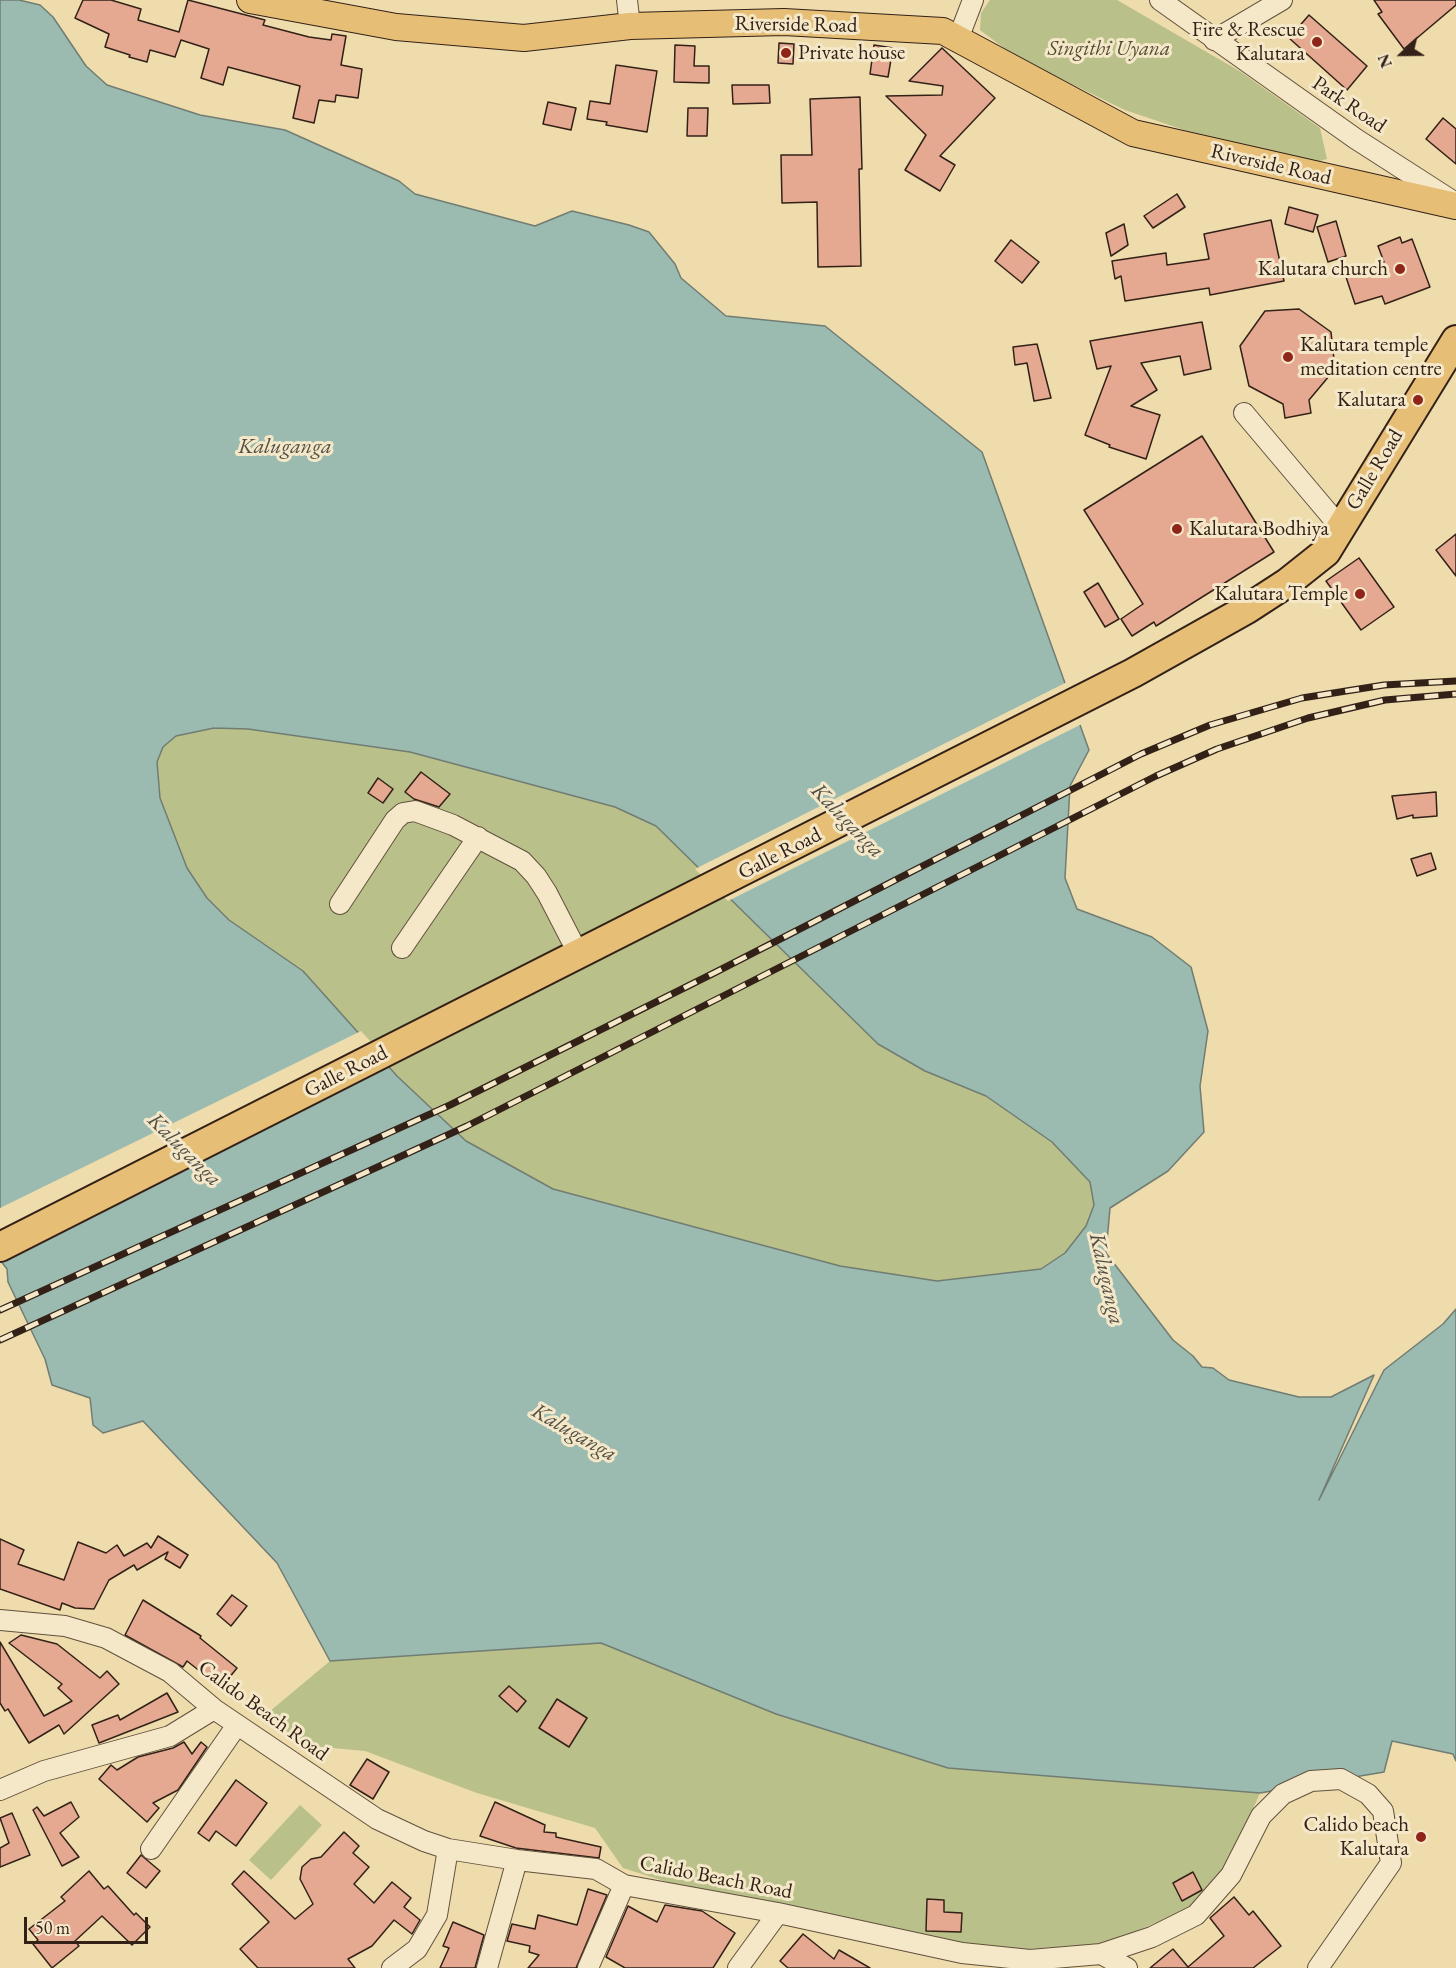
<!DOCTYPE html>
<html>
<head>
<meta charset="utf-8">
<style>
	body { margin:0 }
	#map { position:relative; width:1456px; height:1968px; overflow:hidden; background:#eedcac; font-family:"EB Garamond",serif }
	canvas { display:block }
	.north { position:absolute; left:1372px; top:24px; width:60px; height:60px; -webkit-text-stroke:4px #f4e8c9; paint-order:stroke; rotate:248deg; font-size:16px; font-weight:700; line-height:24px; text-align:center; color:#332118 }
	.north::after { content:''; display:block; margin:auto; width:21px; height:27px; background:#332118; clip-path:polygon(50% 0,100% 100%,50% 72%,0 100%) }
	.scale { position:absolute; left:24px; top:1917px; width:124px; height:27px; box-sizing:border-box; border:3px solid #332118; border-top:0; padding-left:8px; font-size:18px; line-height:21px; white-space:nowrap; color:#332118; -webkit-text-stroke:4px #f4e8c9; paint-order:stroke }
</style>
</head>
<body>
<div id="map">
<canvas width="1456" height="1968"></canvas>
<div class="north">N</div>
<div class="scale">50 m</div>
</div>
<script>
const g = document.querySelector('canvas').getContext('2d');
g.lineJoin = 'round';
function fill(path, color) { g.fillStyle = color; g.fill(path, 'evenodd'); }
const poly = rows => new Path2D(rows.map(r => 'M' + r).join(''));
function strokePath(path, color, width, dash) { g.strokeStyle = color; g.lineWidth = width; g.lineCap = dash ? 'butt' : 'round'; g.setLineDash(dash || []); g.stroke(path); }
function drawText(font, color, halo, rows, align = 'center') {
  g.font = font + ' "EB Garamond",serif'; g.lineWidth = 6; g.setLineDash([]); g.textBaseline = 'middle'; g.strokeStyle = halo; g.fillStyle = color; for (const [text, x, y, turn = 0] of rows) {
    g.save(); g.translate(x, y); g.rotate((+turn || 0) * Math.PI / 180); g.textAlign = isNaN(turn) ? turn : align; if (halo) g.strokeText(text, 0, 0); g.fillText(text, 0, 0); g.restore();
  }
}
const green = poly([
	[990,0,1117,0,1241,72,1320,128,1327,159,1302,166,1252,146,1184,130,1125,110,1016,57,980,30,981,13],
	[214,728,248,729,410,752,615,807,656,826,878,1044,925,1071,986,1096,1052,1142,1090,1182,1094,1205,1086,1226,1065,1253,1041,1269,937,1281,840,1266,553,1189,466,1141,397,1076,303,971,229,920,207,898,187,868,160,798,157,762,163,747,176,736],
	[601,1643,948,1768,1260,1793,1224,1875,1187,1910,1107,1943,1017,1950,929,1939,689,1889,623,1868,595,1828,477,1793,365,1751,311,1746,263,1717,330,1661],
	[300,1805,322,1825,271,1880,249,1860]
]);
const water = poly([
	[0,0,19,0,40,5,53,17,86,66,107,85,200,115,285,130,399,181,415,194,535,226,572,211,629,225,649,232,675,264,681,278,726,316,825,326,982,452,1089,750,1070,786,1065,878,1077,909,1152,937,1191,967,1208,1031,1200,1086,1204,1132,1168,1171,1110,1208,1106,1253,1173,1340,1193,1356,1202,1367,1213,1368,1229,1380,1299,1397,1331,1397,1374,1375,1319,1500,1384,1370,1443,1324,1456,1309,1456,1761,1453,1754,1392,1741,1384,1772,1260,1793,948,1768,776,1714,601,1643,330,1661,277,1563,143,1421,103,1433,93,1425,90,1398,52,1385,45,1359,8,1282,7,1269,0,1260,0,0],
	[214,728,248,729,410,752,615,807,656,826,878,1044,925,1071,986,1096,1052,1142,1090,1182,1094,1205,1086,1226,1065,1253,1041,1269,937,1281,840,1266,553,1189,466,1141,397,1076,303,971,229,920,207,898,187,868,160,798,157,762,163,747,176,736,214,728]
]);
const pier = poly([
	[1067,682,1082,724,728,901,695,869],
	[361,1031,390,1063,0,1254,0,1208]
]);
const building = poly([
	[83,0,111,0,141,9,138,20,179,32,188,0,265,20,263,25,309,37,331,40,332,34,346,36,341,65,362,69,358,98,336,95,335,102,319,100,314,123,293,118,300,86,228,67,223,85,201,78,209,49,181,40,175,57,150,50,147,62,129,57,130,55,105,47,109,34,75,18,83,0],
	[1374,0,1456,0,1456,5,1404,49,1378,14,1382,12,1374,0],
	[1309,15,1367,66,1347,90,1289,38,1309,15],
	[779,43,794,44,793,64,778,63,779,43],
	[675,45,695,46,694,66,709,66,709,83,674,82,675,45],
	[874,45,893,48,888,77,870,74,874,45],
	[942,48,995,98,940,156,955,165,940,191,905,170,926,135,886,96,942,95,943,86,909,81,942,48],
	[616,65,657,71,647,132,606,125,607,122,587,119,590,101,610,104,616,65],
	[732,85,769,85,770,103,733,104,732,85],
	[860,97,862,169,859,169,861,266,818,267,817,202,782,203,781,155,812,155,810,99,860,97],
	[548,102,576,108,571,130,543,124,548,102],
	[688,108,708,108,707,136,687,136,688,108],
	[1443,118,1456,129,1456,164,1426,139,1443,118],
	[1177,194,1185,207,1153,228,1144,216,1177,194],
	[1289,207,1318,215,1313,232,1285,224,1289,207],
	[1271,220,1284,281,1210,295,1209,288,1125,301,1121,276,1115,279,1112,261,1166,253,1167,265,1209,259,1204,234,1271,220],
	[1336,221,1346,256,1328,262,1317,227,1336,221],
	[1124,224,1128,245,1111,256,1106,233,1124,224],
	[1400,237,1402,243,1412,239,1430,287,1385,304,1382,296,1355,304,1346,277,1384,262,1378,246,1400,237],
	[1011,240,1039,262,1022,283,995,261,1011,240],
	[1299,309,1331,332,1335,369,1309,400,1311,413,1285,418,1283,404,1249,386,1240,346,1265,311,1299,309],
	[1202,322,1211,369,1184,375,1180,356,1141,363,1157,390,1131,406,1160,415,1146,459,1109,447,1110,445,1085,435,1111,366,1097,369,1090,341,1202,322],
	[1037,344,1051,398,1034,401,1027,363,1015,365,1013,347,1037,344],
	[1202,436,1274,552,1156,626,1154,622,1132,636,1121,619,1143,604,1084,510,1202,436],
	[1456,534,1456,576,1436,550,1456,534],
	[1359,558,1394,607,1361,630,1326,581,1359,558],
	[1098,583,1119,619,1105,627,1084,592,1098,583],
	[421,772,450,794,439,807,414,799,405,792,421,772],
	[378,778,393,789,383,803,368,793,378,778],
	[1436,792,1437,816,1413,818,1413,815,1397,819,1392,796,1436,792],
	[1431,853,1436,869,1417,876,1411,859,1431,853],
	[158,1536,188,1555,180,1568,165,1559,168,1552,137,1570,134,1565,109,1580,94,1609,75,1608,62,1603,60,1610,0,1589,0,1539,24,1550,18,1564,64,1580,78,1542,106,1553,117,1545,124,1556,147,1543,151,1548,158,1536],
	[232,1595,247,1606,231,1626,217,1614,232,1595],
	[143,1600,201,1636,200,1638,237,1668,221,1688,187,1661,183,1667,125,1635,143,1600],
	[21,1635,57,1644,100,1678,107,1671,119,1684,64,1734,59,1725,29,1743,8,1709,5,1711,0,1703,0,1642,44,1716,72,1701,58,1688,62,1684,9,1643,21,1635],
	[509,1686,526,1701,517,1712,499,1696,509,1686],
	[167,1693,178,1712,99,1743,92,1725,118,1715,120,1720,167,1693],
	[557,1699,587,1718,569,1747,539,1728,557,1699],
	[184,1742,192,1754,201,1742,207,1747,178,1790,153,1803,159,1808,147,1822,99,1779,111,1765,117,1770,138,1757,173,1748,184,1742],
	[367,1759,389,1772,373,1799,350,1785,367,1759],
	[236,1780,267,1803,236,1846,216,1831,209,1841,198,1833,236,1780],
	[71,1802,79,1817,60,1833,79,1857,62,1866,33,1810,37,1807,44,1816,71,1802],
	[495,1802,545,1825,544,1832,556,1833,556,1837,601,1847,599,1858,516,1848,480,1836,495,1802],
	[12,1813,30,1855,0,1867,0,1848,9,1843,0,1818,12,1813],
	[344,1832,359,1846,353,1853,369,1867,354,1884,374,1903,392,1882,411,1898,404,1907,420,1920,412,1934,394,1920,372,1946,348,1959,355,1968,258,1968,240,1949,269,1922,232,1884,244,1871,295,1919,313,1904,300,1879,302,1867,311,1859,321,1857,344,1832],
	[141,1855,160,1871,146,1888,127,1873,141,1855],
	[89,1871,104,1889,108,1886,134,1915,136,1913,150,1927,132,1945,102,1916,75,1941,79,1946,52,1968,33,1944,38,1940,29,1929,65,1901,61,1897,89,1871],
	[1193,1872,1202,1890,1182,1901,1173,1883,1193,1872],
	[588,1889,607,1895,576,1968,528,1968,539,1955,529,1952,530,1946,507,1941,512,1924,535,1929,538,1915,577,1925,588,1889],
	[1234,1897,1249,1915,1253,1911,1281,1946,1253,1968,1150,1968,1173,1949,1188,1967,1224,1936,1210,1918,1234,1897],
	[927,1899,944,1900,944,1912,962,1913,961,1932,926,1931,927,1899],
	[665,1905,702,1911,735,1933,713,1968,625,1968,606,1957,628,1906,657,1922,665,1905],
	[453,1922,484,1935,475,1968,440,1968,449,1948,443,1946,453,1922],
	[803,1934,834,1959,839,1950,870,1968,788,1968,780,1961,803,1934]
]);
const minor = poly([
	[627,0,630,26],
	[1160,0,1356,139,1451,200],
	[958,39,973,0],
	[1214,40,1282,0],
	[1244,413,1341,528],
	[340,904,395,820,403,813,415,811,453,825,522,861,536,876,547,893,579,955],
	[402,948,478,837],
	[0,1620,65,1626,106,1638,170,1672,214,1709,377,1819,424,1841,448,1849,517,1860,596,1869,624,1885,778,1913,962,1953,1030,1960,1101,1954,1152,1937,1196,1915,1231,1875,1261,1816,1283,1794,1311,1781,1341,1779,1368,1794,1383,1811,1391,1863,1318,1968],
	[0,1790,44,1771,170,1736,214,1709],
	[151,1849,237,1725],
	[1101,1954,1127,1968],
	[392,1968,417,1949,437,1915,448,1849],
	[487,1968,517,1860],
	[588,1968,624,1885],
	[738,1968,778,1913]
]);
const major = poly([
	[250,0,396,27,524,38,630,26,784,22,943,31,1133,133,1456,206]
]);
const highway = poly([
	[0,1247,1133,673,1247,609,1287,583,1326,552,1456,340]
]);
const rail = poly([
	[0,1310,450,1105,714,973,1141,754,1210,725,1302,698,1384,685,1456,681],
	[0,1340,467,1126,1156,776,1217,749,1308,718,1385,700,1456,694]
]);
const markers = [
	[1317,42,6,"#8f2418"],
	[786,53,6,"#8f2418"],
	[1400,269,6,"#8f2418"],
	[1288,357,6,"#8f2418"],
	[1418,400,6,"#8f2418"],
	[1177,529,6,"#8f2418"],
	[1360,594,6,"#8f2418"],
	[1421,1837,6,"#8f2418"]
];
const streetNames = [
	["Riverside Road",796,25,1],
	["Park Road",1349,105,34],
	["Riverside Road",1271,165,13],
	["Galle Road",1375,470,-59],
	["Galle Road",780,854,-27],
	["Galle Road",346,1072,-27],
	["Calido Beach Road",263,1711,36],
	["Calido Beach Road",716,1878,11]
];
const poiNames = [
	["Fire & Rescue",1305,30],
	["Kalutara",1305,54],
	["Private house",798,53,"left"],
	["Kalutara church",1388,269],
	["Kalutara temple",1300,345,"left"],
	["meditation centre",1300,369,"left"],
	["Kalutara",1406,400],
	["Kalutara Bodhiya",1189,529,"left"],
	["Kalutara Temple",1348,594],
	["Calido beach",1409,1825],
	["Kalutara",1409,1849]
];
const parkNames = [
	["Singithi Uyana",1109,49]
];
const waterNames = [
	["Kaluganga",285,447],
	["Kaluganga",847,821,46],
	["Kaluganga",184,1150,45],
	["Kaluganga",1106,1279,77],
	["Kaluganga",574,1433,30]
];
fill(green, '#b9c089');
fill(water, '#9bbab0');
strokePath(water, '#717d73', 1.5);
fill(pier, '#eedcac');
fill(building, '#e4a990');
strokePath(building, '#332118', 1.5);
strokePath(minor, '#62503d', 22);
strokePath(major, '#332118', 28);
strokePath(highway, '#332118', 32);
strokePath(minor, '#f4e8c9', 20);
strokePath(major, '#e7be76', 26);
strokePath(highway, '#e7be76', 28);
strokePath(rail, '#332118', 7);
strokePath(rail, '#f4e8c9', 4.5, [14]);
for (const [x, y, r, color] of markers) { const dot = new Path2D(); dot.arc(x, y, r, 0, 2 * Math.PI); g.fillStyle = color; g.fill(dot); strokePath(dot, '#f4e8c9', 2); }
drawText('21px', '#332118', '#f4e8c9', streetNames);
drawText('21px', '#332118', '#f4e8c9', poiNames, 'right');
drawText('italic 21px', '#544934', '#f4e8c9', parkNames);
drawText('italic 22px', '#524f46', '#f4e8c9', waterNames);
</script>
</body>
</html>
